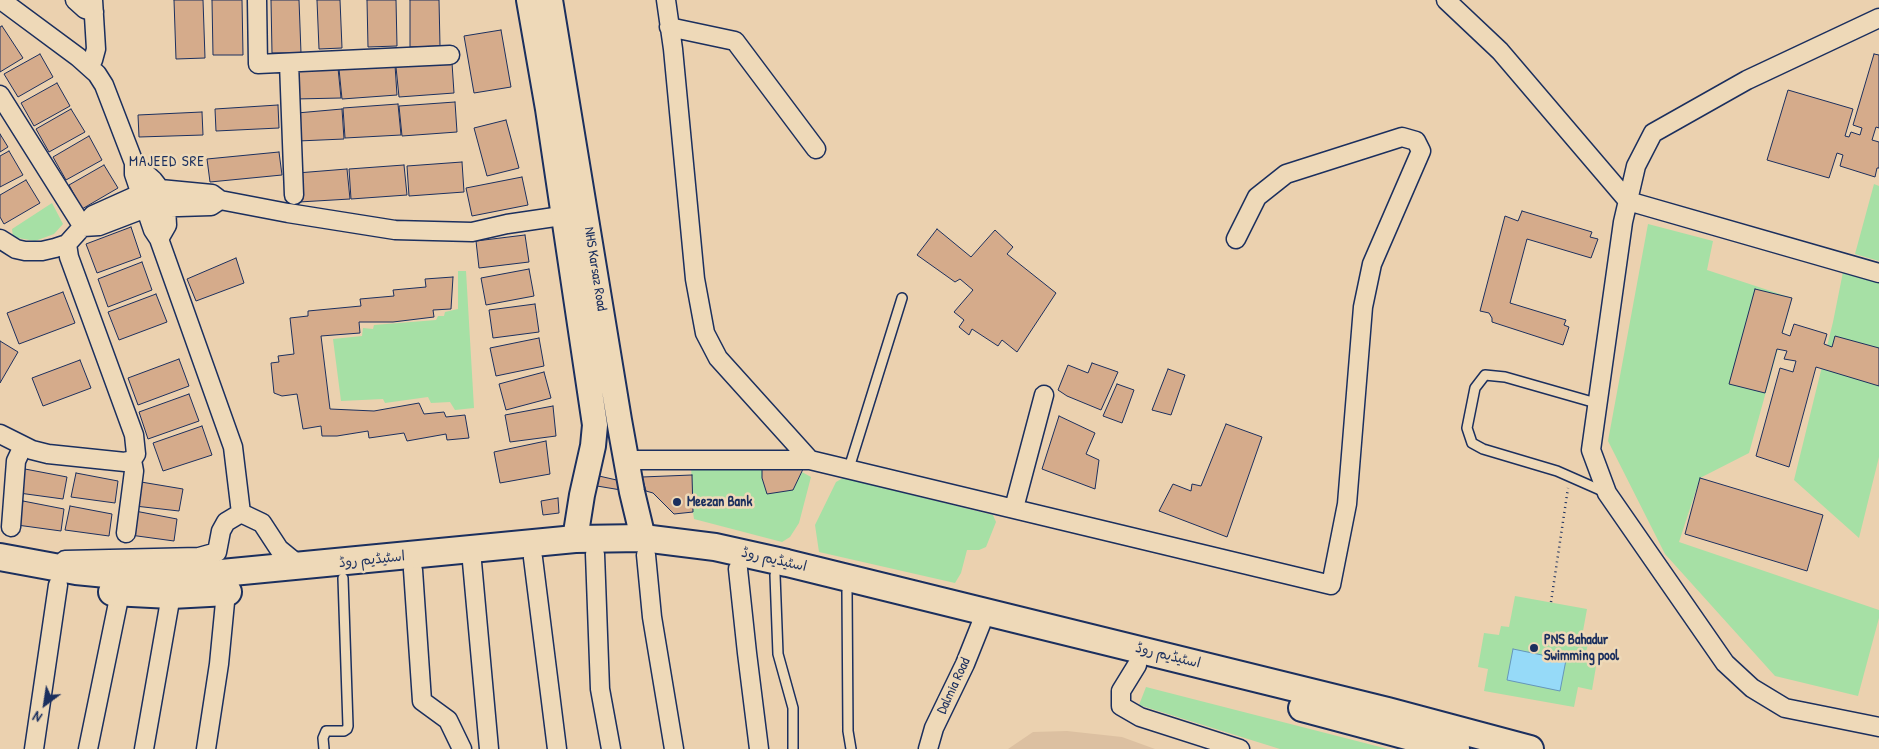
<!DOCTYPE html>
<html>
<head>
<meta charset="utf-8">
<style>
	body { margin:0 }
	#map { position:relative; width:1879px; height:749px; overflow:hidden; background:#ebd1af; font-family:"Patrick Hand",sans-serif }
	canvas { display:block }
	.north { position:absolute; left:20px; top:679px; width:50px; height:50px; -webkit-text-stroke:4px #eed9b8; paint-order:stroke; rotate:211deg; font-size:14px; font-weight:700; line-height:20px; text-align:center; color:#1b2f5e }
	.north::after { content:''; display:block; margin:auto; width:18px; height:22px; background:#1b2f5e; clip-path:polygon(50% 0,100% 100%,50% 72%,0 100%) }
</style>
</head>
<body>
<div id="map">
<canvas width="1879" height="749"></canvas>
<div class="north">N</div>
</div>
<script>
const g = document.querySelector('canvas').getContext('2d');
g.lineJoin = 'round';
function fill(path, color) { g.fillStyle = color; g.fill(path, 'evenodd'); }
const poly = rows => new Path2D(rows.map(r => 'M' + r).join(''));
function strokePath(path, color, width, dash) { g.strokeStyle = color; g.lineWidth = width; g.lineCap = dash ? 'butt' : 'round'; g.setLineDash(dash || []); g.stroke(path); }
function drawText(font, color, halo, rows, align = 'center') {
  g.font = font + ' "Patrick Hand","Playpen Sans Arabic",sans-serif'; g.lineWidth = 5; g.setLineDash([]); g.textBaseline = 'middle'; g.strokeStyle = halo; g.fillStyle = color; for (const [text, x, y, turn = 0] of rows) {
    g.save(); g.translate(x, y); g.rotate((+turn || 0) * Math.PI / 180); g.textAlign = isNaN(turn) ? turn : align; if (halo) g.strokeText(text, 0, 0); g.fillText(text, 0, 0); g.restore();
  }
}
const built = poly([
	[1067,731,1122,737,1155,749,1008,749,1033,732]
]);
const green = poly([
	[1874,184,1879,186,1879,261,1855,254],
	[52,203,63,224,54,234,35,241,13,237,12,229],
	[1648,224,1713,241,1707,270,1792,298,1749,453,1700,478,1679,542,1879,610,1879,618,1858,696,1775,676,1665,554,1608,441],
	[458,271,466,271,474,408,455,410,450,402,431,403,428,397,385,403,383,399,341,401,333,339,362,336,363,328,373,329,374,325,436,320,438,316,444,316,445,312,458,309],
	[1843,272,1879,282,1879,457,1859,538,1794,480,1833,322],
	[762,463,762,478,767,494,793,490,802,472,811,477,799,523,790,537,782,542,694,519,693,512,691,464],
	[843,478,993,515,996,522,986,547,979,550,967,550,961,573,955,583,819,552,815,525,836,482],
	[1515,596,1587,609,1581,642,1588,644,1586,652,1598,655,1592,690,1578,687,1574,707,1484,691,1488,669,1478,667,1484,633,1499,635,1501,626,1509,627],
	[1146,687,1388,749,1280,749,1139,705]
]);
const water = poly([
	[1513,649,1566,660,1560,691,1507,680,1513,649]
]);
const building = poly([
	[174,0,203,0,205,58,176,59,174,0],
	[212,0,242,0,243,55,213,55,212,0],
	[271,0,299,0,301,53,272,53,271,0],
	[317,0,340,0,342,48,319,49,317,0],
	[367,0,396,0,397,46,368,47,367,0],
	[410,0,439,0,440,46,410,47,410,0],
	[2,26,23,58,0,72,0,27,2,26],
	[501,30,511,87,474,93,464,36,501,30],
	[40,54,53,77,18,97,4,74,40,54],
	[1874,54,1879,55,1879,128,1876,127,1872,140,1879,142,1879,168,1877,168,1875,177,1840,166,1843,155,1837,153,1829,178,1767,160,1788,90,1853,109,1845,136,1849,137,1851,132,1860,135,1862,128,1853,125,1874,54],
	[452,63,454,93,399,97,396,67,452,63],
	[395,65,397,95,342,99,339,69,395,65],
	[338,68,341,98,295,99,293,72,338,68],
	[57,83,70,106,34,126,21,103,57,83],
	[455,102,457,132,402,136,399,106,455,102],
	[398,104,401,135,345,138,343,108,398,104],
	[278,105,279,128,216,131,215,109,278,105],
	[71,109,85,132,49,152,36,129,71,109],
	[342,109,344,139,298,141,297,113,342,109],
	[202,112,203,135,139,137,138,115,202,112],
	[506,120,519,168,487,176,474,128,506,120],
	[0,134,8,147,0,152,0,134],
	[89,136,102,160,66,180,53,157,89,136],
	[9,151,23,175,0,187,0,156,9,151],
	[279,152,282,175,210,182,207,159,279,152],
	[462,162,464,192,409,196,407,166,462,162],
	[104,165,118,188,82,209,69,185,104,165],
	[404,165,407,195,351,199,349,169,404,165],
	[347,169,350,199,299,202,297,173,347,169],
	[522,177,528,205,472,216,466,188,522,177],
	[26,180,40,203,4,224,0,217,0,195,26,180],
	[1522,211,1592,232,1590,237,1598,239,1591,258,1527,239,1510,303,1566,320,1564,325,1569,327,1563,345,1492,322,1492,318,1489,313,1480,311,1505,216,1518,221,1522,211],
	[131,227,141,257,97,273,86,244,131,227],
	[937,229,971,257,995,230,1013,247,1007,254,1056,293,1017,352,1002,340,998,346,972,329,969,335,959,327,964,320,954,312,973,290,960,279,955,282,917,255,937,229],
	[525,235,529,262,479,268,476,241,525,235],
	[236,258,244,283,196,301,187,279,236,258],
	[142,262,152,290,108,307,98,279,142,262],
	[529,269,534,296,486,305,481,278,529,269],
	[453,277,451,309,433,310,434,317,393,322,359,322,360,333,321,336,330,409,374,411,419,403,424,414,444,412,446,417,465,415,469,438,447,440,446,434,407,441,404,433,369,438,368,431,337,436,322,436,321,426,303,429,297,394,282,396,274,393,271,363,279,362,278,356,294,354,290,318,308,316,308,311,361,306,360,299,394,296,393,290,426,287,425,279,453,277],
	[1755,289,1792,298,1782,333,1790,336,1794,324,1827,334,1824,344,1832,347,1835,336,1879,348,1879,386,1816,367,1789,467,1756,456,1780,368,1793,372,1796,361,1784,359,1787,351,1777,349,1765,393,1729,384,1755,289],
	[63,292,75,323,19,344,7,313,63,292],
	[156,294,167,322,119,340,108,312,156,294],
	[535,304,539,332,493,338,489,310,535,304],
	[539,338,544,366,496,376,490,348,539,338],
	[0,341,18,352,0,383,0,341],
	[179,359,189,386,138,405,128,378,179,359],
	[80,360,91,388,43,406,32,378,80,360],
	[1092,363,1118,372,1101,410,1067,396,1058,390,1068,365,1088,373,1092,363],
	[1168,369,1185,375,1171,415,1152,410,1168,369],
	[544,372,551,398,506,410,499,384,544,372],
	[1117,384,1134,390,1122,423,1103,416,1117,384],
	[189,394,199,421,148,439,139,412,189,394],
	[553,406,556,436,510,442,505,415,553,406],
	[1059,416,1095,433,1086,454,1099,460,1095,489,1042,469,1059,416],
	[1226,424,1262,437,1227,537,1159,511,1173,484,1191,491,1192,484,1201,486,1226,424],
	[202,426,212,455,163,471,153,443,202,426],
	[546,441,550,474,500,483,494,452,546,441],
	[762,463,804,467,793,490,767,494,762,478,762,463],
	[25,469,67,477,63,499,19,493,25,469],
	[76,473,118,481,115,503,71,497,76,473],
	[692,475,693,512,674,514,653,493,646,491,642,477,692,475],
	[599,476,621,481,621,490,597,486,599,476],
	[1700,478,1823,515,1807,571,1685,534,1700,478],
	[141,482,183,489,179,511,135,506,141,482],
	[558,498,559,513,543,515,541,501,558,498],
	[23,501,64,509,61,531,17,525,23,501],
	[70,506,112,514,109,536,65,530,70,506],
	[135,511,177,519,174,541,130,535,135,511]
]);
const path = poly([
	[1551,602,1568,488]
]);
const lane = poly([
	[1596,403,1505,377,1485,375,1475,388,1467,428,1472,443,1483,449,1557,471,1607,493],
	[849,468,902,298],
	[775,575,778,654,793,708,793,749],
	[847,591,848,731,851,749],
	[324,749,323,738,326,731,344,731,347,729,348,726,343,578]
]);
const street = poly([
	[1,0,78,57,97,74,104,85,134,163,134,174,153,230,159,239,233,447,241,513],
	[75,0,85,9,94,12],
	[257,0,258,64,450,55],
	[666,0,673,49,695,279,705,333,718,358,810,460],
	[1446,0,1500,51,1628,201,1879,273],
	[1879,18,1747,80,1653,133,1636,166,1623,222,1591,450,1607,493,1725,663,1752,688,1785,708,1879,727],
	[669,27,735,41,816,149],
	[289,63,294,195],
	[89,66,93,60,96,49,93,0],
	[0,95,83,227],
	[134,163,153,180,160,189,166,207,167,225,159,239],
	[83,227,99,226,146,208,211,206,220,200],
	[0,239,16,249,25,251,42,251,55,248,67,244,93,215,142,193,160,189,212,194,220,200,288,213,395,230,472,232,507,224,575,214],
	[0,434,32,450,48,454,125,462,132,460,136,454,134,435,69,257,67,244],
	[627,460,810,460,1331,585,1347,504,1363,307,1372,264,1421,151,1416,141,1402,137,1286,174,1257,197,1236,239],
	[1014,508,1044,395],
	[11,527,16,461,23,446],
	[126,533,134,471,132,460],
	[595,554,600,689,611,749],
	[646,555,652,617,674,749],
	[533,558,557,749],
	[65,560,199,557,217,552,221,531,226,522,241,513,262,523,279,549,301,567],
	[472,562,489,749],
	[738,569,747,653,759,749],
	[413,570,422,701,448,720,462,749],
	[1137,665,1121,691,1121,706,1140,717,1240,749],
	[34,749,58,585],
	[88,749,120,593],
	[144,749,171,595],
	[206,749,219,664,226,592],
	[928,749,934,728,965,664,981,624]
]);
const secondary = poly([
	[529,0,548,109,595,425,593,446,582,495,575,539],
	[550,0,619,420,632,492,643,538]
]);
const primary = poly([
	[0,557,76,571,127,576,201,575,575,539,643,538,715,547,787,563,1388,711,1530,749],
	[112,592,171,595,228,592],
	[1302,708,1456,749]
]);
const markers = [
	[677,502,5,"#1b2f5e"],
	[1534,648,5,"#1b2f5e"]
];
const streetNames = [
	["NHS Karsaz Road",595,269,81],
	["اسٹیڈیم روڈ",372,560,-6],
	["اسٹیڈیم روڈ",774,560,13],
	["اسٹیڈیم روڈ",1168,656,14],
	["Dalmia Road",954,686,-65]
];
const poiNames = [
	["Meezan Bank",687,502],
	["PNS Bahadur",1544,640],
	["Swimming pool",1544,656]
];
const neighbourhoodNames = [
	["MAJEED SRE",167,162]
];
fill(built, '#dcc0a1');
fill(green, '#a6e0a5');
fill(water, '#96daf8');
strokePath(water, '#6596ba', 1);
fill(building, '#d5ab8b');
strokePath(building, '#1b2f5e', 1);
strokePath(lane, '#1b2f5e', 12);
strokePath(street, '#1b2f5e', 21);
strokePath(secondary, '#1b2f5e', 28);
strokePath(primary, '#1b2f5e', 30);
strokePath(path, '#1b2f5e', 2.5, [1, 4]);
strokePath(lane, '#eed9b8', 9);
strokePath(street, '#eed9b8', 18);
strokePath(secondary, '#eed9b8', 24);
strokePath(primary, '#eed9b8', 26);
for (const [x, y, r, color] of markers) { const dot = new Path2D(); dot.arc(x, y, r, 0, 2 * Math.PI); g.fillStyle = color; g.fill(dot); strokePath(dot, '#eed9b8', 2); }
drawText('14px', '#1b2f5e', '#eed9b8', streetNames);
drawText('bold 14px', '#1b2f5e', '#eed9b8', poiNames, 'left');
g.letterSpacing = '1px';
drawText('15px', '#1b2f5e', '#eed9b8', neighbourhoodNames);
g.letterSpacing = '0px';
</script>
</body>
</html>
